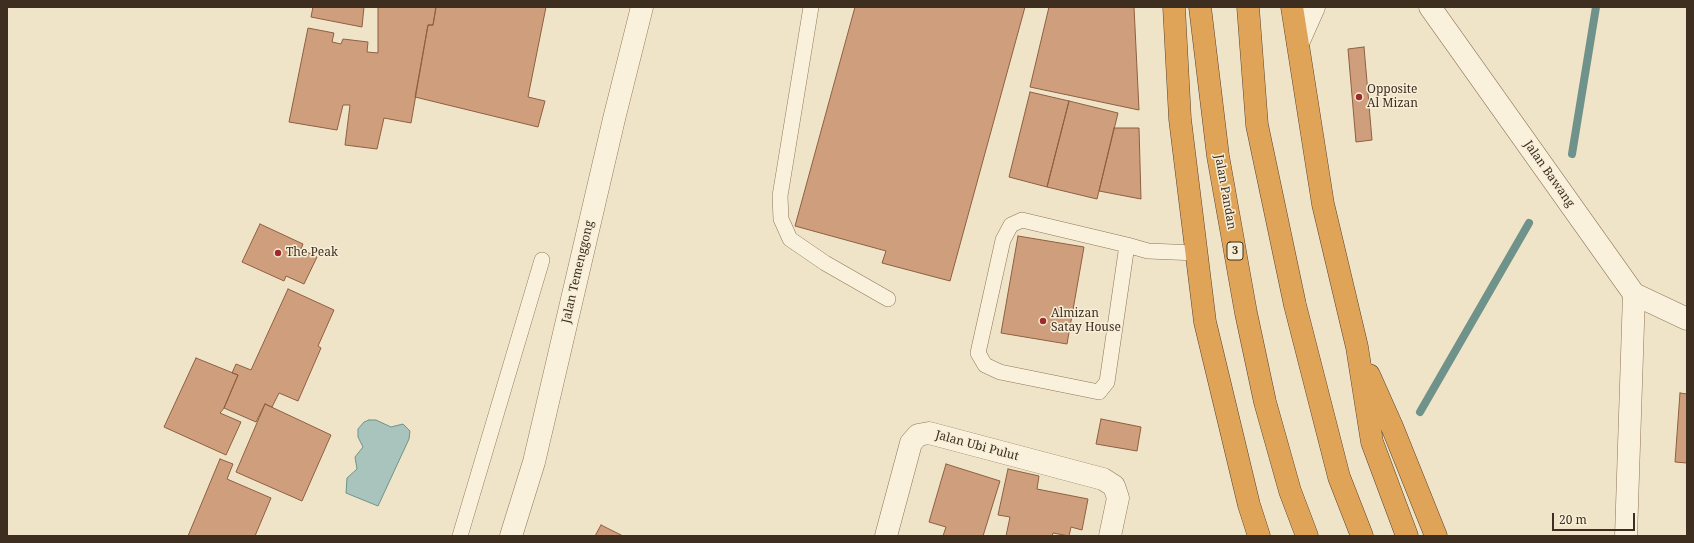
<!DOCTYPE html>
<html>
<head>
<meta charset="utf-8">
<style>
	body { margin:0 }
	#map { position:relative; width:1694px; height:543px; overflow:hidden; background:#f0e4c8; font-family:"Noto Serif",serif }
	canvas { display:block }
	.frame { position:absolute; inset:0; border:8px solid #3d2e20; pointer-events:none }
	.scale { position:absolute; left:1552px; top:513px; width:83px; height:18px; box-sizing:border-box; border:2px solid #3d2e20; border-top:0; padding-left:5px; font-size:12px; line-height:14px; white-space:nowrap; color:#3d2e20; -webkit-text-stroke:3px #f7eed8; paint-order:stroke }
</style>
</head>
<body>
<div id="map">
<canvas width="1694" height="543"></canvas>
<div class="frame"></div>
<div class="scale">20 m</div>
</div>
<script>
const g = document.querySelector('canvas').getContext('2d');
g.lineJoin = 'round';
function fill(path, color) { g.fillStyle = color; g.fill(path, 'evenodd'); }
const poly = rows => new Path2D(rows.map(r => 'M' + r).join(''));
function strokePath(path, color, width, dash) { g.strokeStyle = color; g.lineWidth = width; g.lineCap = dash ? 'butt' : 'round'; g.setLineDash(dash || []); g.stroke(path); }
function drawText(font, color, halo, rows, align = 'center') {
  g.font = font + ' "Noto Serif",serif'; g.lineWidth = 3; g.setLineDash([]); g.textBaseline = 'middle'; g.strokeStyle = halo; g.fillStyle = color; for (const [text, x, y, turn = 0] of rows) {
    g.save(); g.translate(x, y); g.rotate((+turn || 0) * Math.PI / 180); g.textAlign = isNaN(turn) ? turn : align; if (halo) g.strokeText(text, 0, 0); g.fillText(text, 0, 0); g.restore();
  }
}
const water = poly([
	[369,420,376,420,391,427,403,424,410,431,409,439,378,506,346,493,347,478,357,469,355,457,363,447,358,437,358,429,364,422,369,420]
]);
const stream = poly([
	[1572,154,1596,7],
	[1420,412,1529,223]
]);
const building = poly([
	[313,7,364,7,362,27,311,17,313,7],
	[378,7,436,7,433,25,428,25,411,123,384,118,377,149,345,145,350,105,343,105,337,130,289,122,308,28,334,33,332,42,341,44,343,39,368,42,367,52,378,53,378,7],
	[436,7,546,7,528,97,545,101,538,127,415,97,428,25,433,25,436,7],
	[855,7,1025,7,950,281,882,263,886,251,795,226,855,7],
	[1049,7,1134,7,1139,110,1030,87,1049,7],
	[1364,47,1372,140,1356,142,1348,49,1364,47],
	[1030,92,1069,101,1047,187,1009,177,1030,92],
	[1069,101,1118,113,1097,199,1047,187,1069,101],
	[1114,128,1139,128,1141,199,1099,191,1114,128],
	[260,224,303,244,301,249,317,257,304,284,286,276,284,281,242,262,260,224],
	[1018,236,1084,247,1067,344,1001,333,1018,236],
	[288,289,334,310,318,346,321,348,298,401,279,393,272,407,265,404,256,422,224,408,238,375,232,373,236,364,251,370,288,289],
	[196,358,238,375,224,408,220,413,241,422,226,455,164,427,196,358],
	[1680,393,1687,394,1687,463,1675,462,1680,393],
	[265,404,331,435,302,501,236,472,265,404],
	[1101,419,1141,427,1137,451,1096,444,1101,419],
	[220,459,233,464,227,479,271,498,255,536,188,536,220,459],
	[946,464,1000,481,983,536,943,536,946,527,929,522,946,464],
	[1008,469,1039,476,1037,489,1088,499,1082,530,1071,527,1069,536,1053,533,1052,536,1006,536,1010,517,998,515,1008,469],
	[601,525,623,536,595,536,601,525]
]);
const lane = poly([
	[811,7,780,196,781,219,790,239,825,263,888,299],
	[1127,245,1107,382,1099,392,1000,372,985,365,978,353,1003,240,1011,225,1022,220,1127,245,1148,251,1197,253],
	[460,536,542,260]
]);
const street = poly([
	[1430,7,1634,294,1687,319],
	[1298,43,1314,7],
	[511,536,534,462,614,119,642,7],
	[886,536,911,443,918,435,929,433,1103,479,1114,486,1118,498,1110,536],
	[1626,536,1634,294]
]);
const highway = poly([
	[1174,7,1180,119,1205,322,1249,505,1259,536],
	[1200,7,1218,156,1246,313,1265,402,1290,491,1307,536],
	[1248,7,1257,125,1295,305,1339,477,1362,536],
	[1292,7,1323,204,1357,347,1372,442,1407,536],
	[1369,375,1393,429,1436,536]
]);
const markers = [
	[1359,97,4,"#9e2a2b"],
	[278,253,4,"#9e2a2b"],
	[1043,321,4,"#9e2a2b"]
];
const shields = [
	[1235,251,16]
];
const shieldNames = [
	["3",1235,251]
];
const poiNames = [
	["Opposite",1367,90],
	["Al Mizan",1367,104],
	["The Peak",286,253],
	["Almizan",1051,314],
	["Satay House",1051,328]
];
const streetNames = [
	["Jalan Bawang",1549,174,55],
	["Jalan Pandan",1225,192,80],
	["Jalan Temenggong",578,272,-77],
	["Jalan Ubi Pulut",977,446,15]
];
fill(water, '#a9c4bc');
strokePath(water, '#6f938a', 1);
strokePath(stream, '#6f938a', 8);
fill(building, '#cf9f7d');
strokePath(building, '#8d5f41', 1);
strokePath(lane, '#8d765c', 16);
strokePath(street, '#8d765c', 23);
strokePath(highway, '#5b4430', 23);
strokePath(lane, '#faf1dc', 15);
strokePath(street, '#faf1dc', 22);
strokePath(highway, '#e0a458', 22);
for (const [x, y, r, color] of markers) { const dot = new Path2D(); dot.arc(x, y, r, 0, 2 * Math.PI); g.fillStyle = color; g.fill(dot); strokePath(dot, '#f7eed8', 1.5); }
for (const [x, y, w] of shields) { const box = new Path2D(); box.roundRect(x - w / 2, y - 9, w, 18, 3); g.fillStyle = '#f7eed8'; g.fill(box); strokePath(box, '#3d2e20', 1); }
drawText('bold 11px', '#3d2e20', null, shieldNames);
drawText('12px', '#3d2e20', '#f7eed8', poiNames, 'left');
drawText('12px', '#3d2e20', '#f7eed8', streetNames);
</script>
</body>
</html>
